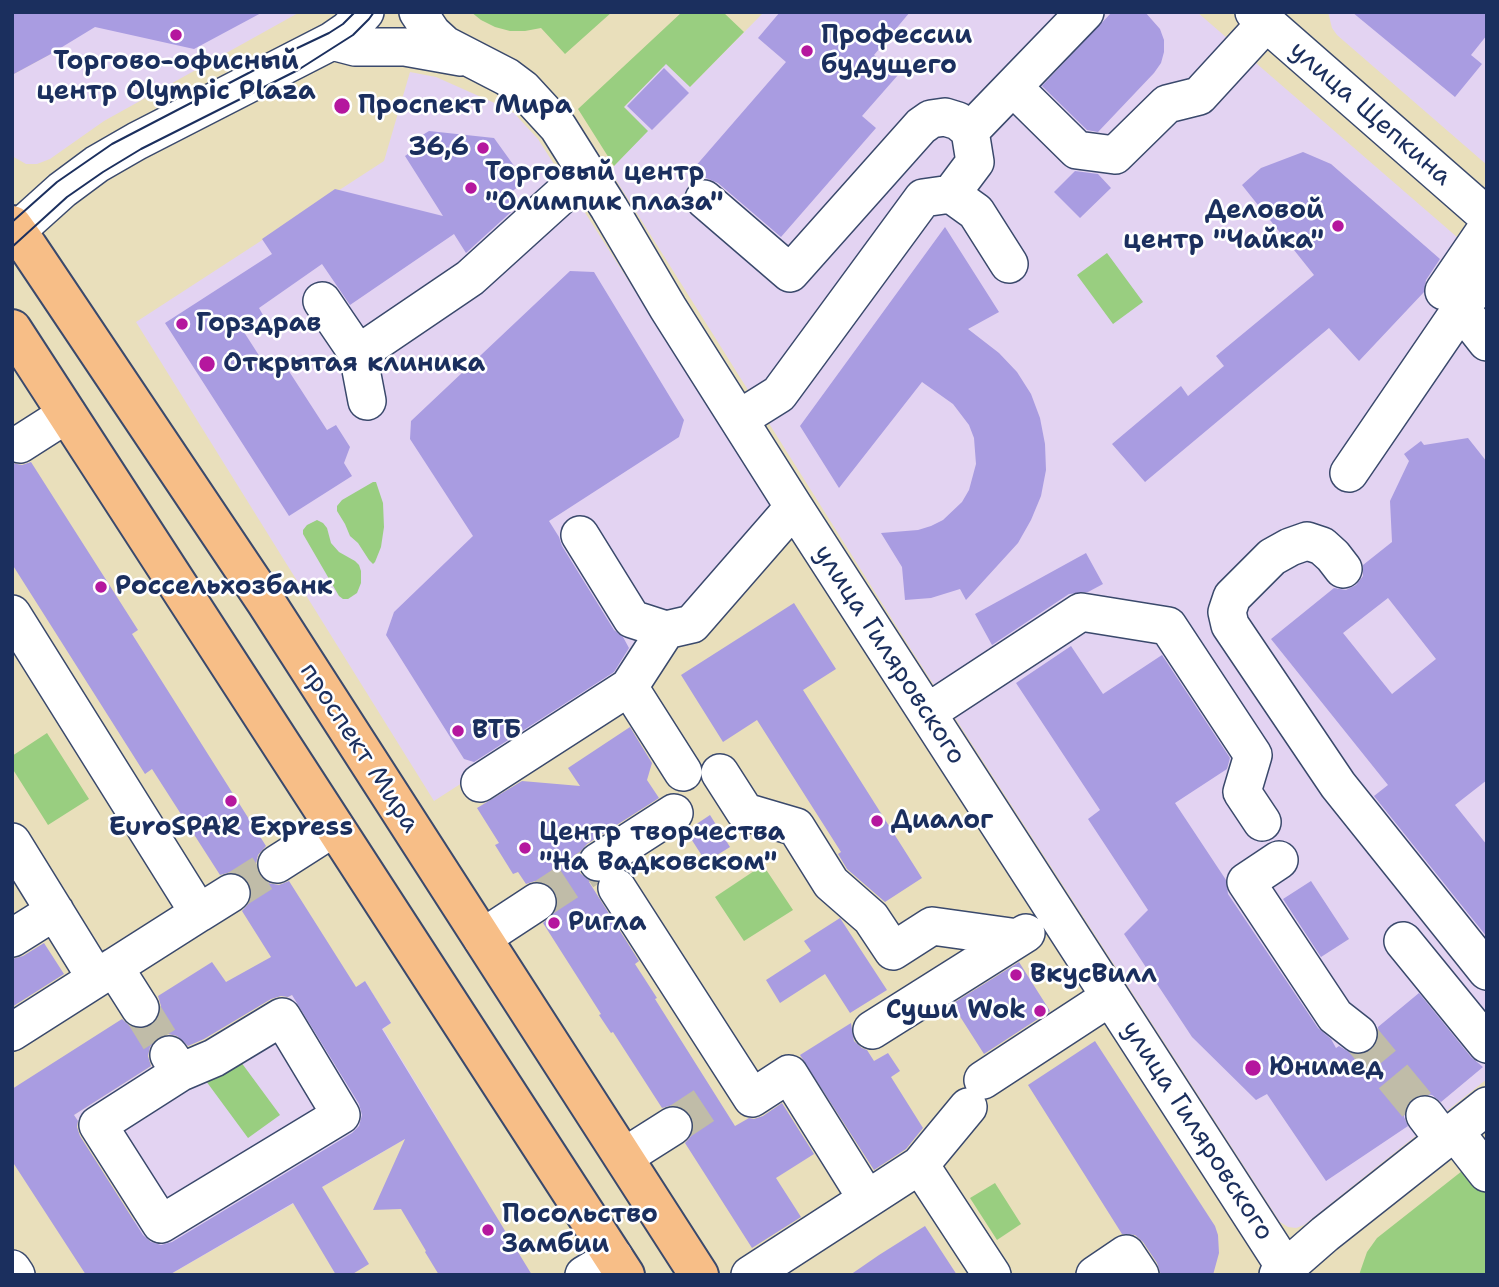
<!DOCTYPE html>
<html>
<head>
<meta charset="utf-8">
<style>
	body { margin:0 }
	#map { position:relative; width:1499px; height:1287px; overflow:hidden; background:#e9dfbb; font-family:"Shantell Sans",sans-serif }
	canvas { display:block }
	.frame { position:absolute; inset:0; border:14px solid #1b2f5e; pointer-events:none }
</style>
</head>
<body>
<div id="map">
<canvas width="1499" height="1287"></canvas>
<div class="frame"></div>
</div>
<script>
const g = document.querySelector('canvas').getContext('2d');
g.lineJoin = 'round';
function fill(path, color) { g.fillStyle = color; g.fill(path, 'evenodd'); }
const poly = rows => new Path2D(rows.map(r => 'M' + r).join(''));
function strokePath(path, color, width, dash) { g.strokeStyle = color; g.lineWidth = width; g.lineCap = dash ? 'butt' : 'round'; g.setLineDash(dash || []); g.stroke(path); }
function drawText(font, color, halo, rows, align = 'center') {
  g.font = font + ' "Shantell Sans",sans-serif'; g.lineWidth = 5; g.setLineDash([]); g.textBaseline = 'middle'; g.strokeStyle = halo; g.fillStyle = color; for (const [text, x, y, turn = 0] of rows) {
    g.save(); g.translate(x, y); g.rotate((+turn || 0) * Math.PI / 180); g.textAlign = isNaN(turn) ? turn : align; if (halo) g.strokeText(text, 0, 0); g.fillText(text, 0, 0); g.restore();
  }
}
const built = poly([
	[37,12,300,12,104,121,50,159,37,164,26,164,12,156,12,75,49,55,25,21],
	[764,12,1197,12,1487,263,1487,1079,1304,1225,1296,1228,1288,1227,1280,1222,912,651,611,172,614,166,647,131,624,107,666,63,691,86],
	[1328,12,1487,12,1487,165,1337,35,1332,28],
	[410,72,436,77,499,105,514,113,538,139,789,532,707,625,434,801,136,322,384,161],
	[365,981,391,1023,383,1029,438,1119,371,1159,169,1275,105,1239,139,1218,74,1115,177,1050,184,1060,292,995,356,987]
]);
const green = poly([
	[471,12,612,12,565,54,541,28,525,31,510,31,495,27,481,20],
	[682,12,723,12,744,32,690,87,666,64,624,107,648,131,614,166,578,109],
	[1107,253,1143,302,1113,324,1077,275],
	[373,482,376,482,383,503,384,527,381,547,375,562,373,564,369,560,358,543,350,536,345,524,337,511,337,506,342,500],
	[317,520,323,523,327,528,331,543,339,552,355,561,359,565,361,571,361,583,357,593,348,599,343,599,339,596,303,534,303,530,307,525],
	[47,733,89,799,48,825,12,768,12,756],
	[763,865,793,910,744,941,715,897],
	[238,1058,280,1115,248,1138,206,1081],
	[1476,1160,1487,1173,1487,1275,1359,1275,1367,1252,1377,1238],
	[995,1183,1021,1224,997,1240,970,1198]
]);
const building = poly([
	[12,12,263,12,194,49,95,27,49,55,12,75],
	[780,12,910,12,874,55,898,75,862,116,876,128,781,237,718,183,706,178,694,168,786,62,758,38],
	[1112,12,1145,12,1160,29,1164,40,1164,52,1161,63,1154,73,1098,132,1087,130,1042,86],
	[1352,12,1487,12,1487,35,1471,55,1482,64,1455,97],
	[664,68,689,93,652,130,627,106],
	[429,131,494,138,525,181,509,194,511,212,466,253,454,234,350,305,322,264,259,308,263,315,242,329,269,371,283,362,327,430,336,425,350,447,344,463,352,476,289,516,165,323,272,254,262,239,335,189,443,216,405,156,417,148,413,141],
	[1303,152,1331,164,1440,259,1426,280,1424,292,1359,361,1329,328,1145,482,1112,444,1181,386,1188,396,1224,366,1216,356,1314,275,1242,185,1261,168],
	[1075,171,1098,174,1111,188,1080,218,1054,192],
	[945,227,999,312,968,329,999,353,1017,372,1031,394,1040,418,1045,444,1046,470,1041,496,1031,520,1018,543,966,600,960,589,931,598,905,600,902,567,881,533,918,530,931,526,943,520,962,502,969,490,976,464,974,438,969,425,953,404,922,382,839,488,800,426],
	[570,271,594,272,684,420,679,437,549,521,559,537,562,546,614,630,623,637,629,648,614,672,474,762,464,759,386,635,394,612,473,536,410,439,411,421],
	[1468,438,1487,462,1487,780,1455,805,1487,845,1487,937,1374,796,1388,785,1271,639,1334,588,1346,590,1356,585,1363,576,1363,565,1392,542,1390,501,1409,461,1404,454,1421,441,1424,445],
	[1388,598,1436,659,1392,694,1343,633],
	[31,462,138,630,132,634,266,846,258,855,256,864,259,875,268,883,279,885,289,881,356,987,365,981,391,1023,382,1029,532,1275,439,1275,425,1252,426,1251,401,1209,373,1210,405,1139,322,1187,369,1264,351,1275,336,1275,293,1203,169,1275,86,1275,12,1161,12,1089,122,1019,131,1027,142,1029,151,1026,159,1017,161,1006,158,996,212,962,226,982,271,957,242,911,249,903,252,893,248,881,240,874,231,872,220,875,152,769,145,774,12,564,12,463,22,465],
	[292,995,359,1104,362,1115,359,1126,352,1133,172,1242,161,1245,151,1242,143,1235,80,1136,77,1127,78,1121,74,1115,151,1066,148,1056,150,1047,158,1038,168,1034,177,1036,188,1046,204,1039,271,999,281,996,288,997],
	[1086,553,1103,584,1088,592,1069,594,992,645,975,614],
	[794,603,836,669,803,690,922,878,885,902,847,869,838,854,841,852,757,720,723,742,681,675],
	[1071,646,1103,694,1162,655,1230,758,1227,769,1175,803,1226,880,1228,894,1318,1028,1331,1039,1336,1048,1339,1046,1354,1055,1366,1053,1375,1046,1379,1038,1378,1027,1419,993,1471,1057,1483,1067,1441,1102,1432,1095,1423,1094,1413,1098,1405,1108,1404,1117,1408,1126,1326,1181,1267,1094,1256,1100,1192,1037,1124,934,1148,910,1088,819,1100,810,1016,683],
	[630,727,652,763,647,780,659,798,587,844,579,853,577,864,580,873,590,881,589,882,639,961,635,964,657,998,655,999,735,1126,749,1118,754,1119,763,1116,782,1103,814,1154,776,1178,801,1217,752,1248,685,1143,692,1135,694,1126,690,1114,683,1108,673,1105,662,1108,613,1032,611,1033,599,1015,601,1014,543,923,556,911,558,900,555,891,546,883,535,881,526,884,518,872,513,874,495,845,499,843,477,808,522,781,580,786,568,768],
	[710,815,730,847,706,862,686,831],
	[1311,881,1349,939,1321,957,1283,899],
	[840,918,887,990,850,1013,825,974,780,1003,766,980,811,951,804,941],
	[44,943,64,974,12,1007,12,959,23,956],
	[1019,962,1050,1011,984,1054,952,1004],
	[851,1023,854,1041,862,1048,867,1050,874,1061,888,1053,900,1071,891,1077,923,1128,906,1149,874,1170,800,1055],
	[1095,1041,1215,1226,1218,1235,1219,1253,1213,1275,1161,1275,1157,1263,1143,1242,1135,1235,1122,1234,1028,1085],
	[925,1226,957,1275,850,1275,879,1255]
]);
const minorTunnel = poly([
	[231,893,277,864],
	[537,902,598,862],
	[140,1008,169,1055],
	[1358,1034,1425,1115],
	[673,1126,717,1097]
]);
const minor = poly([
	[418,12,432,33,445,45,507,77,523,89,558,127,609,208,668,308,794,507,1290,1275],
	[1254,12,1487,216],
	[332,41,355,47,405,47,461,57],
	[1013,87,1077,150,1115,155,1167,104,1199,96,1266,23],
	[951,194,975,162,970,131,1085,12],
	[704,199,790,273,921,126,931,119,945,117,958,121,970,131],
	[12,235,62,190,97,164,137,141,332,41,348,30,365,12],
	[1444,291,1487,228],
	[322,301,358,354],
	[1461,309,1487,342],
	[367,401,358,354,470,278,587,172],
	[739,419,779,394,923,198,951,194,976,212,1009,264],
	[20,444,67,414],
	[1349,473,1487,271],
	[580,535,632,619,666,630,692,624,794,507],
	[1343,569,1333,556,1322,546,1307,541,1290,547,1272,557,1232,597,1227,612,1230,625,1338,785,1487,971],
	[12,614,199,913,12,1032],
	[629,687,683,772],
	[927,713,1081,612,1168,626,1253,755,1242,792,1262,822],
	[720,773,745,812,796,827,831,883,871,918,893,951,932,926,1018,938],
	[480,783,629,687,666,630],
	[12,842,96,978],
	[1279,860,1246,882,1335,1016,1358,1034],
	[598,862,674,813],
	[277,864,335,827],
	[617,888,752,1098,789,1074,867,1199],
	[199,913,231,893],
	[12,938,55,911],
	[482,938,537,902],
	[1403,941,1487,1044],
	[114,967,140,1008],
	[872,1030,1026,933],
	[169,1055,181,1072,98,1125,161,1224,341,1115,282,1017,214,1058,181,1072],
	[983,1080,1110,997],
	[1425,1115,1444,1140],
	[1455,1132,1487,1173],
	[624,1157,673,1126],
	[920,1165,968,1107],
	[12,1269,16,1275],
	[584,1275,614,1257],
	[750,1275,920,1165,992,1275],
	[1095,1275,1126,1254,1140,1275],
	[1278,1275,1325,1234,1487,1106]
]);
const major = poly([
	[12,225,28,247,266,602,699,1275],
	[12,329,625,1275]
]);
const tram = poly([
	[12,222,57,182,112,144,289,52,329,33,343,24,355,12],
	[12,247,67,197,103,172,141,149,298,70,353,35,369,19,374,12]
]);
const markers = [
	[176,35,7,"#b5179e"],
	[807,51,7,"#b5179e"],
	[342,106,9,"#b5179e"],
	[483,148,7,"#b5179e"],
	[471,188,7,"#b5179e"],
	[1338,226,7,"#b5179e"],
	[182,324,7,"#b5179e"],
	[207,364,9,"#b5179e"],
	[101,587,7,"#b5179e"],
	[458,731,7,"#b5179e"],
	[231,801,7,"#b5179e"],
	[877,821,7,"#b5179e"],
	[525,848,7,"#b5179e"],
	[554,923,7,"#b5179e"],
	[1016,975,7,"#b5179e"],
	[1040,1011,7,"#b5179e"],
	[1253,1068,9,"#b5179e"],
	[488,1230,7,"#b5179e"]
];
const poiNames = [
	["Профессии",821,36],
	["будущего",821,66],
	["Торгово-офисный",176,62,"center"],
	["центр Olympic Plaza",176,92,"center"],
	["Проспект Мира",358,106],
	["36,6",469,148,"right"],
	["Торговый центр",485,173],
	["\"Олимпик плаза\"",485,203],
	["Деловой",1324,211,"right"],
	["центр \"Чайка\"",1324,241,"right"],
	["Горздрав",196,324],
	["Открытая клиника",223,364],
	["Россельхозбанк",115,587],
	["ВТБ",472,731],
	["Диалог",891,821],
	["EuroSPAR Express",231,828,"center"],
	["Центр творчества",539,833],
	["\"На Вадковском\"",539,863],
	["Ригла",568,923],
	["ВкусВилл",1030,975],
	["Суши Wok",1026,1011,"right"],
	["Юнимед",1269,1068],
	["Посольство",502,1215],
	["Замбии",502,1245]
];
const streetNames = [
	["улица Щепкина",1370,114,41],
	["улица Гиляровского",889,655,57],
	["проспект Мира",359,748,57],
	["улица Гиляровского",1197,1131,57]
];
fill(built, '#e3d3f2');
fill(green, '#99ce80');
fill(building, '#a99ce1');
strokePath(minorTunnel, '#c0bca8', 37, [37, 18]);
strokePath(minor, '#3a496c', 40);
strokePath(major, '#3a496c', 42);
strokePath(minor, '#fff', 37);
strokePath(major, '#f7be87', 38);
strokePath(tram, '#1b2f5e', 2);
for (const [x, y, r, color] of markers) { const dot = new Path2D(); dot.arc(x, y, r, 0, 2 * Math.PI); g.fillStyle = color; g.fill(dot); strokePath(dot, '#fff', 2.5); }
drawText('bold 26px', '#1b2f5e', '#fff', poiNames, 'left');
drawText('26px', '#1b2f5e', '#fff', streetNames);
</script>
</body>
</html>
